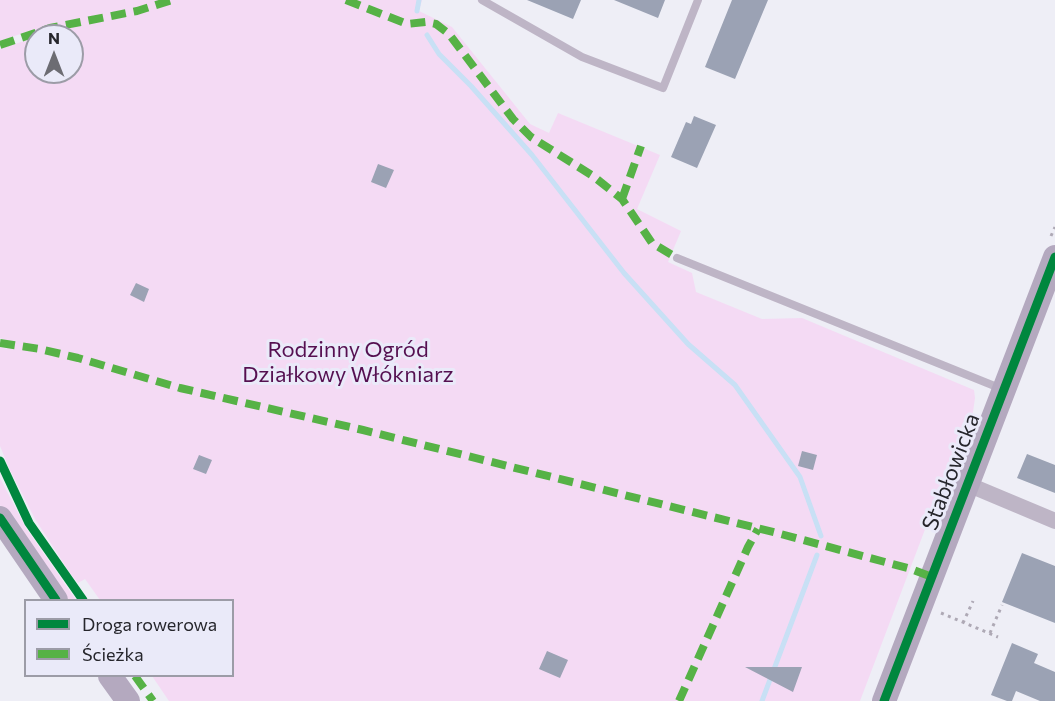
<!DOCTYPE html>
<html>
<head>
<meta charset="utf-8">
<style>
	body { margin:0 }
	#map { position:relative; width:1055px; height:701px; overflow:hidden; background:#eeeef6; font-family:Commissioner,sans-serif }
	canvas { display:block }
	.legend { position:absolute; left:24px; top:599px; width:210px; height:78px; box-sizing:border-box; background:#eaeaf9; border:2px solid #9c9ca7; margin:0; padding:8px 10px; list-style:none; font-size:18px; color:#26262c }
	.legend li { display:flex; align-items:center; gap:12px; height:30px }
	.legend b { width:30px; border:2px solid #9c9ca7 }
	.north { position:absolute; left:24px; top:24px; width:60px; height:60px; box-sizing:border-box; background:#eaeaf9; border:2px solid #9c9ca7; border-radius:50%; rotate:0deg; font-size:16px; font-weight:700; line-height:24px; text-align:center; color:#26262c }
	.north::after { content:''; display:block; margin:auto; width:21px; height:27px; background:#6c6c73; clip-path:polygon(50% 0,100% 100%,50% 72%,0 100%) }
</style>
</head>
<body>
<div id="map">
<canvas width="1055" height="701"></canvas>
<ul class="legend">
<li><b style="height:8px;background:#00873e"></b>Droga rowerowa</li>
<li><b style="height:8px;background:#56b246"></b>Ścieżka</li>
</ul>
<div class="north">N</div>
</div>
<script>
const g = document.querySelector('canvas').getContext('2d');
g.lineJoin = 'round';
function fill(path, color) { g.fillStyle = color; g.fill(path, 'evenodd'); }
const poly = rows => new Path2D(rows.map(r => 'M' + r).join(''));
function strokePath(path, color, width, dash) { g.strokeStyle = color; g.lineWidth = width; g.lineCap = dash ? 'butt' : 'round'; g.setLineDash(dash || []); g.stroke(path); }
function drawText(font, color, halo, rows, align = 'center') {
  g.font = font + ' Commissioner,sans-serif'; g.lineWidth = 6; g.setLineDash([]); g.textBaseline = 'middle'; g.strokeStyle = halo; g.fillStyle = color; for (const [text, x, y, turn = 0] of rows) {
    g.save(); g.translate(x, y); g.rotate((+turn || 0) * Math.PI / 180); g.textAlign = isNaN(turn) ? turn : align; if (halo) g.strokeText(text, 0, 0); g.fillText(text, 0, 0); g.restore();
  }
}
const green = poly([
	[0,0,422,0,419,11,452,27,530,124,549,133,558,113,660,155,637,209,681,231,668,262,692,273,696,292,762,319,802,318,974,390,975,398,969,440,960,437,860,701,169,701,152,676,232,676,232,600,100,600,85,579,78,583,70,573,35,519,9,468,0,446,0,347,7,349,9,341,0,338,0,49,36,37,32,30,0,41],
	[36,36,72,36,72,72,36,72],
	[0,478,26,528,76,600,64,600,15,531,0,505]
]);
const stream = poly([
	[417,11,419,0],
	[427,35,439,54,471,86,532,155,624,273,688,344,735,385,800,477,821,536],
	[762,701,817,555]
]);
const building = poly([
	[527,0,581,0,573,19],
	[614,0,665,0,658,18],
	[732,0,768,0,735,79,705,67],
	[694,116,716,125,697,168,671,157,686,122,691,124],
	[378,164,394,170,386,188,371,182],
	[136,283,149,289,144,302,130,295],
	[802,451,817,455,813,470,798,466],
	[1027,454,1055,465,1055,493,1017,478],
	[199,455,212,460,206,474,193,469],
	[1022,553,1055,566,1055,623,1002,602],
	[1012,643,1038,654,1034,663,1055,672,1055,701,1040,701,1016,691,1012,701,1007,701,991,695],
	[547,651,568,660,560,678,539,669],
	[745,667,802,667,793,692]
]);
const path = poly([
	[1051,236,1055,227],
	[941,613,998,637],
	[963,623,973,601],
	[990,633,1002,605]
]);
const lane = poly([
	[482,0,582,57,663,88,698,0],
	[677,258,1002,389]
]);
const street = poly([
	[967,484,1055,521]
]);
const secondary = poly([
	[0,518,56,600],
	[110,676,128,701],
	[884,701,1055,257]
]);
const quiet = poly([
	[346,0,407,24,426,22,436,24,449,34,513,119,531,137,593,176,622,199,652,243,677,258],
	[0,45,50,28,137,11,172,0],
	[622,199,641,146],
	[0,343,40,349,78,358,180,388,363,430,777,533,911,569,932,577],
	[135,676,153,701],
	[679,701,748,547,758,529]
]);
const cycleway = poly([
	[0,461,29,523,83,600],
	[0,518,56,600],
	[884,701,1055,257]
]);
const parkNames = [
	["Rodzinny Ogród",348,350],
	["Działkowy Włókniarz",348,375]
];
const streetNames = [
	["Stabłowicka",951,472,-69]
];
fill(green, '#f4daf4');
strokePath(stream, '#c8e0f5', 5);
fill(building, '#9ba2b4');
strokePath(path, '#aea9b5', 3, [3, 4.5]);
strokePath(lane, '#beb5c6', 8);
strokePath(street, '#beb5c6', 16);
strokePath(secondary, '#b4a9bf', 24);
strokePath(quiet, '#56b246', 8, [15, 8]);
strokePath(cycleway, '#00873e', 9);
drawText('22px', '#551051', '#eaeaf9', parkNames);
drawText('22px', '#26262c', '#eaeaf9', streetNames);
</script>
</body>
</html>
